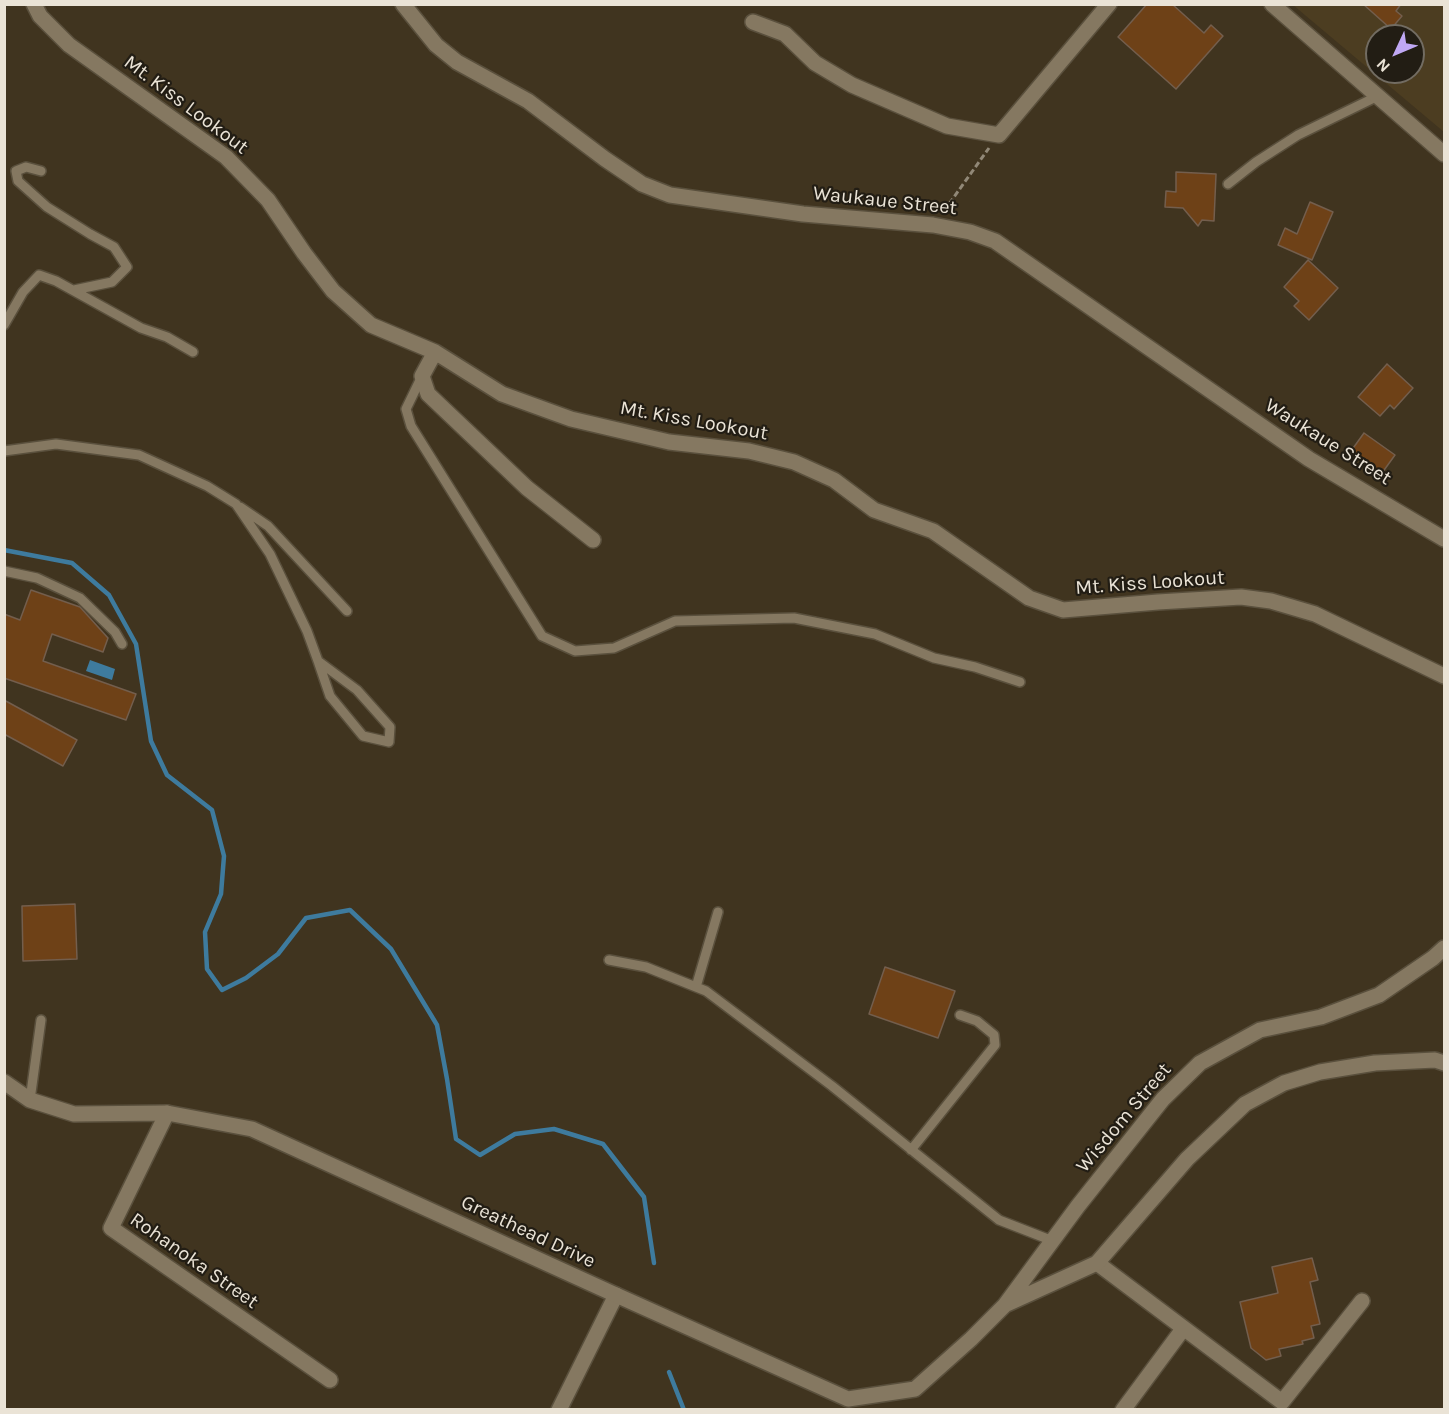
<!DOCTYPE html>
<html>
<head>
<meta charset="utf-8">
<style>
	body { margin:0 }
	#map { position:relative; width:1449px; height:1414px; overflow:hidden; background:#40341f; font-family:Karla,sans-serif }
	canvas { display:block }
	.frame { position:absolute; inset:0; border:6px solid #eae3d6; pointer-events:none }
	.north { position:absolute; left:1365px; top:24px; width:60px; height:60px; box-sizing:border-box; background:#221d14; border:2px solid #726c62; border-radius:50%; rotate:226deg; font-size:16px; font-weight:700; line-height:24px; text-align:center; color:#eae3d6 }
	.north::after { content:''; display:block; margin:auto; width:21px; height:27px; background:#c0a8f4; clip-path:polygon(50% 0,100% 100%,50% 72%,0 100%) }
</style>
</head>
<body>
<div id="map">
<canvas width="1449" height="1414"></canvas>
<div class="frame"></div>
<div class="north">N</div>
</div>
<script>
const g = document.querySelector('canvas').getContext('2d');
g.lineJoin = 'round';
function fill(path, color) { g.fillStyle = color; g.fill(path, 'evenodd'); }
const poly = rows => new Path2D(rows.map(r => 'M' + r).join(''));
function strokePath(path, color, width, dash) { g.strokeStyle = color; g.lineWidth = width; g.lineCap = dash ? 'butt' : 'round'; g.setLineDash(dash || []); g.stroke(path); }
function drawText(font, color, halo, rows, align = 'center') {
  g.font = font + ' Karla,sans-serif'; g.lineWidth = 4.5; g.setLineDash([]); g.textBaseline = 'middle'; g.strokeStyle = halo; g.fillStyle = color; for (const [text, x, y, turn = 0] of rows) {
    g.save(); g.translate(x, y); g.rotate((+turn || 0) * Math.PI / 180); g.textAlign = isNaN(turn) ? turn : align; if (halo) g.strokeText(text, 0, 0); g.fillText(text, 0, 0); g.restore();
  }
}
const built = poly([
	[1293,5,1444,5,1444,132],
	[1377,36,1413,36,1413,72,1377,72]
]);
const water = poly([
	[90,660,115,669,112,680,86,671]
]);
const stream = poly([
	[4,550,72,563,109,595,136,644,151,741,167,775,212,810,224,856,221,894,205,932,207,969,222,990,246,978,278,954,306,918,350,910,391,949,437,1025,447,1079,456,1139,480,1155,515,1134,554,1129,603,1144,644,1197,654,1263],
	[669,1372,684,1410]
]);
const building = poly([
	[1147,4,1172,4,1204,33,1211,25,1223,36,1176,89,1118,37,1147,4],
	[1363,4,1401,4,1396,11,1402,16,1391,29,1363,4],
	[1176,172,1216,174,1214,221,1202,220,1198,226,1183,208,1165,207,1166,191,1176,192,1176,172],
	[1310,202,1333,212,1312,260,1278,245,1285,228,1297,234,1310,202],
	[1308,260,1338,288,1309,320,1294,306,1299,301,1284,287,1308,260],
	[1387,364,1413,388,1394,409,1390,405,1380,416,1358,397,1387,364],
	[1364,433,1395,455,1382,473,1351,451,1364,433],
	[31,590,80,607,108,638,103,652,52,634,43,661,136,694,126,720,4,678,4,614,20,620,31,590],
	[4,700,77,740,63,766,4,734,4,700],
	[75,904,77,959,23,961,22,906,75,904],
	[885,967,955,991,938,1038,869,1014,885,967],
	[1312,1258,1318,1280,1310,1282,1320,1324,1311,1326,1314,1338,1302,1341,1303,1344,1279,1349,1281,1356,1266,1360,1251,1348,1240,1302,1278,1293,1272,1267,1312,1258]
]);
const path = poly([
	[944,211,989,148]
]);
const service = poly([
	[41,171,26,167,16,171,18,181,47,207,90,234,114,247,127,267,112,282,74,290],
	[1228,184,1256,162,1298,135,1378,96],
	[4,325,23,292,39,275,56,281,141,328,167,337,193,352],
	[422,376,406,409,411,426,542,636,575,651,614,648,675,621,794,618,875,634,934,658,975,667,1020,682],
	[4,451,56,444,139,455,207,486,236,504,270,554,307,631,318,661,330,696,363,736,389,742,390,727,357,690,318,661],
	[240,507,268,526,347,611],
	[4,571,37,578,80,598,115,632,122,644],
	[609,960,646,967,706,991,832,1086,999,1220,1053,1241],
	[696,987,718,912],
	[30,1100,41,1020],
	[911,1150,995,1045,994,1035,977,1021,960,1015]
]);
const minor = poly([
	[34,4,40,16,69,45,226,157,268,200,304,253,333,291,371,325,435,352,502,394,571,419,669,442,749,451,794,462,834,480,874,510,933,531,1029,598,1063,610,1158,602,1241,597,1271,601,1315,614,1444,676],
	[403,4,436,45,457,62,528,101,605,159,642,184,670,195,803,214,933,225,970,232,995,241,1309,459,1444,539],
	[1272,4,1444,154],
	[753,22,785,34,815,63,852,85,947,126,999,135,1109,4],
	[435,352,422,376,428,394,527,488,593,540],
	[167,1113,111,1228,330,1380],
	[1097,1263,1282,1402,1362,1301],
	[559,1410,616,1295],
	[1123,1410,1183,1329]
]);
const tertiary = poly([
	[4,1082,30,1100,74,1114,167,1113,252,1129,616,1295,848,1399,915,1389,971,1339,1005,1305,1078,1206,1163,1099,1200,1063,1260,1030,1321,1017,1379,995,1433,958,1444,948],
	[1007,1304,1097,1263,1187,1159,1245,1104,1284,1083,1320,1072,1375,1063,1435,1060,1444,1063]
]);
const streetNames = [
	["Mt. Kiss Lookout",186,105,37],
	["Waukaue Street",885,201,6],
	["Mt. Kiss Lookout",694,421,10],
	["Waukaue Street",1328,442,32],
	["Mt. Kiss Lookout",1150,583,-4],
	["Wisdom Street",1124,1118,-50],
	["Greathead Drive",528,1232,25],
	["Rohanoka Street",194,1261,35]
];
fill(built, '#4c3d21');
fill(water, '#3e7b9e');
strokePath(stream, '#3e7b9e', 4.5);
fill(building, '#6e4117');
strokePath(building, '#735e4d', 1.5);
strokePath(service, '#5a503d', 12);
strokePath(minor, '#5a503d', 18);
strokePath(tertiary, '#5a503d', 18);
strokePath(path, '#918877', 3, [6, 3]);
strokePath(service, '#857861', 9);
strokePath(minor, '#857861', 15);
strokePath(tertiary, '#857861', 15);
drawText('20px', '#eae3d6', '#221d14', streetNames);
</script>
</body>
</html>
